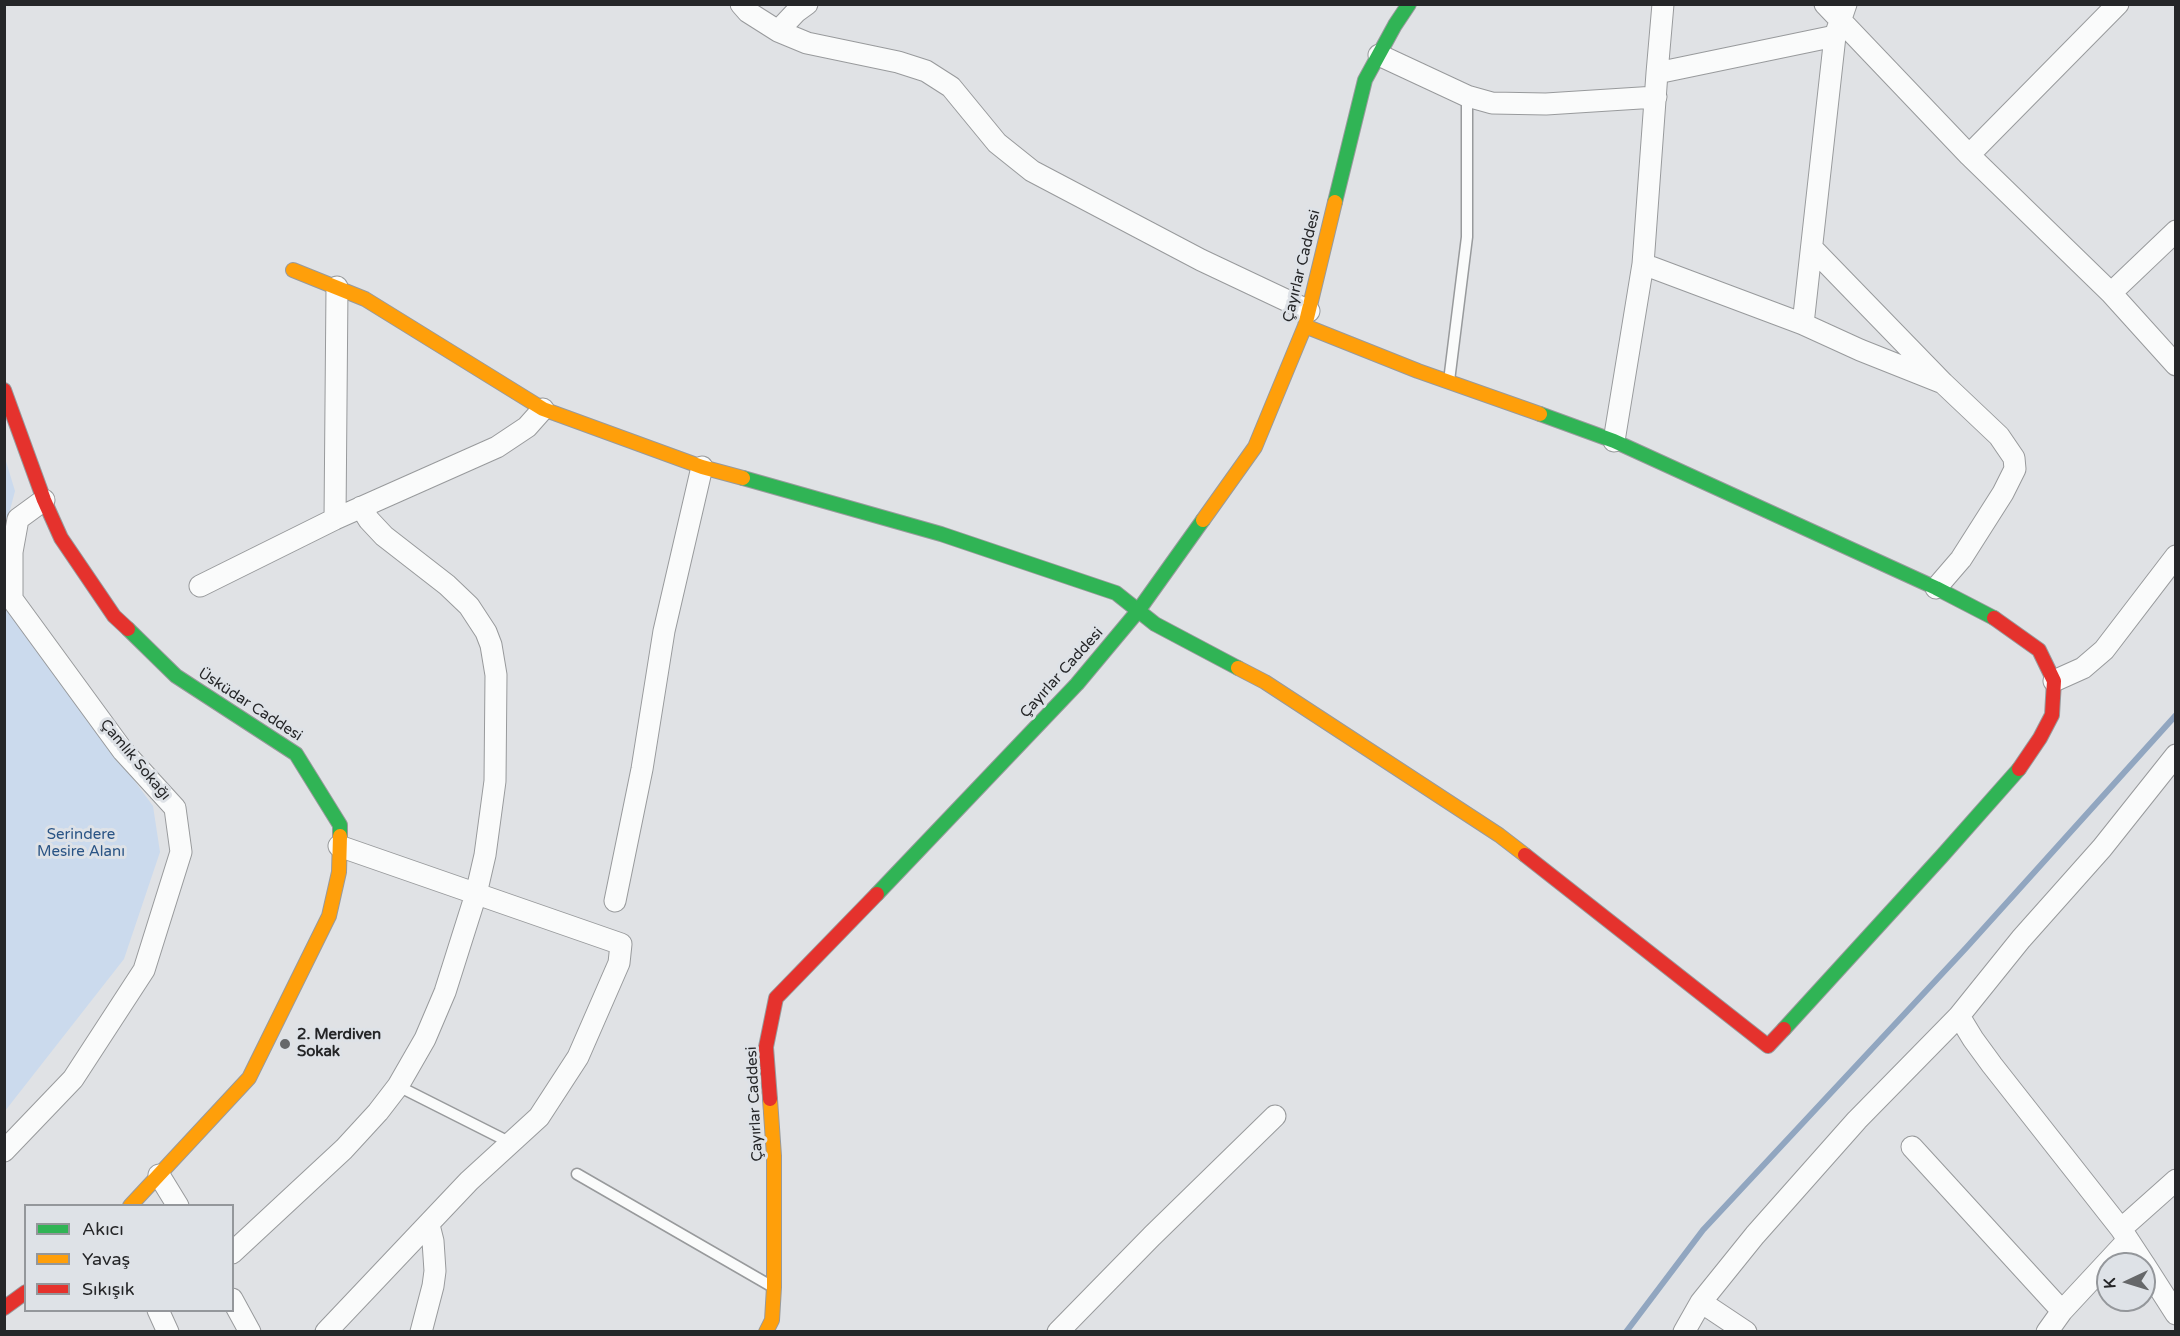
<!DOCTYPE html>
<html>
<head>
<meta charset="utf-8">
<style>
	body { margin:0 }
	#map { position:relative; width:2180px; height:1336px; overflow:hidden; background:#e0e2e5; font-family:"Varela Round",sans-serif }
	canvas { display:block }
	.frame { position:absolute; inset:0; border:6px solid #252628; pointer-events:none }
	.legend { position:absolute; left:24px; top:1204px; width:210px; height:108px; box-sizing:border-box; background:#dee2e7; border:2px solid #94979b; margin:0; padding:8px 10px; list-style:none; font-size:18px; color:#252628 }
	.legend li { display:flex; align-items:center; gap:12px; height:30px }
	.legend b { width:30px; border:2px solid #94979b }
	.north { position:absolute; left:2096px; top:1252px; width:60px; height:60px; box-sizing:border-box; background:#dee2e7; border:2px solid #94979b; border-radius:50%; rotate:266deg; font-size:16px; font-weight:700; line-height:24px; text-align:center; color:#252628 }
	.north::after { content:''; display:block; margin:auto; width:21px; height:27px; background:#66686a; clip-path:polygon(50% 0,100% 100%,50% 72%,0 100%) }
</style>
</head>
<body>
<div id="map">
<canvas width="2180" height="1336"></canvas>
<div class="frame"></div>
<ul class="legend">
<li><b style="height:8px;background:#30b455"></b>Akıcı</li>
<li><b style="height:8px;background:#ff9f0a"></b>Yavaş</li>
<li><b style="height:8px;background:#e5322d"></b>Sıkışık</li>
</ul>
<div class="north">K</div>
</div>
<script>
const g = document.querySelector('canvas').getContext('2d');
g.lineJoin = 'round';
function fill(path, color) { g.fillStyle = color; g.fill(path, 'evenodd'); }
const poly = rows => new Path2D(rows.map(r => 'M' + r).join(''));
function strokePath(path, color, width, dash) { g.strokeStyle = color; g.lineWidth = width; g.lineCap = dash ? 'butt' : 'round'; g.setLineDash(dash || []); g.stroke(path); }
function drawText(font, color, halo, rows, align = 'center') {
  g.font = font + ' "Varela Round",sans-serif'; g.lineWidth = 6; g.setLineDash([]); g.textBaseline = 'middle'; g.strokeStyle = halo; g.fillStyle = color; for (const [text, x, y, turn = 0] of rows) {
    g.save(); g.translate(x, y); g.rotate((+turn || 0) * Math.PI / 180); g.textAlign = isNaN(turn) ? turn : align; if (halo) g.strokeText(text, 0, 0); g.fillText(text, 0, 0); g.restore();
  }
}
const green = poly([
	[5,458,15,491,9,514,5,552],
	[4,603,153,806,160,852,124,959,5,1111]
]);
const stream = poly([
	[1626,1332,1703,1230,1966,948,2176,715]
]);
const lane = poly([
	[1449,381,1467,237,1467,96],
	[398,1086,511,1143],
	[577,1174,771,1286]
]);
const street = poly([
	[741,4,748,12,778,31,807,43,898,62,926,71,951,87,997,143,1032,171,1201,260,1309,311],
	[1663,4,1657,73,1835,36],
	[1825,4,1969,155,2111,293,2176,365],
	[778,31,796,12,807,4],
	[1379,55,1467,96,1492,103,1546,104,1656,97],
	[1969,155,2118,4],
	[1643,264,1803,324,1860,350,1943,383,1812,248],
	[2111,293,2176,231],
	[1803,324,1835,36,1846,4],
	[1614,441,1643,264,1657,73],
	[335,519,337,287],
	[200,586,335,519,497,447,527,427,543,409],
	[1936,588,1961,559,2003,493,2015,469,2014,458,1999,436,1943,383],
	[2054,681,2083,668,2104,650,2176,556],
	[615,901,642,769,664,631,702,467],
	[1912,1147,2062,1311],
	[4,1151,73,1079,144,970,181,852,175,808,123,751,12,599,12,552,18,519,44,500],
	[159,1175,178,1206],
	[2121,1229,2176,1180],
	[232,1253,344,1149,378,1112,398,1086,425,1039,445,992,476,894,485,855,495,781,496,675,491,645,486,632,469,606,447,585,384,536,369,520,361,507],
	[2144,1264,2121,1229,1992,1065,1973,1039,1959,1016,2021,939,2102,848,2176,755],
	[2144,1264,2176,1314],
	[232,1299,250,1332],
	[1701,1302,1746,1332],
	[158,1310,168,1332],
	[326,1332,469,1181,539,1117,578,1057,619,963,621,944,339,846],
	[421,1332,433,1286,435,1271,433,1241,429,1225],
	[1058,1332,1152,1236,1275,1116],
	[1684,1332,1701,1302,1755,1235,1857,1120,1959,1016],
	[2047,1332,2062,1311,2128,1240]
]);
const fast = poly([
	[1335,202,1365,80,1395,25,1409,4],
	[1540,414,1614,441,1936,588,1994,618],
	[743,478,941,534,1116,593,1155,624,1238,668],
	[128,629,176,676,296,754,340,825,340,836],
	[877,894,1077,684,1138,611,1203,520],
	[1784,1029,1942,856,2019,769]
]);
const slow = poly([
	[293,270,365,299,543,409,702,467,743,478],
	[1305,326,1418,371,1540,414],
	[1203,520,1255,447,1305,326,1335,202],
	[1238,668,1265,682,1499,835,1525,855],
	[130,1206,249,1078,329,916,339,872,340,836],
	[766,1332,772,1320,774,1287,774,1156,770,1099]
]);
const jam = poly([
	[4,390,44,500,61,538,114,616,128,629],
	[1994,618,2039,650,2054,681,2052,715,2040,738,2019,769],
	[1525,855,1768,1046,1784,1029],
	[770,1099,766,1047,776,998,877,894],
	[4,1308,26,1292]
]);
const markers = [
	[285,1044,6,"#66686a"]
];
const streetNames = [
	["Çayırlar Caddesi",1302,266,-76],
	["Çayırlar Caddesi",1062,673,-48],
	["Üsküdar Caddesi",250,705,33],
	["Çamlık Sokağı",135,760,50],
	["Çayırlar Caddesi",755,1104,-93]
];
const parkNames = [
	["Serindere",81,835],
	["Mesire Alanı",81,852]
];
const poiNames = [
	["2. Merdiven",297,1035],
	["Sokak",297,1052]
];
fill(green, '#cbdaed');
strokePath(stream, '#91a6c0', 6);
strokePath(lane, '#989a9c', 13);
strokePath(street, '#989a9c', 23);
strokePath(fast, '#989a9c', 16);
strokePath(slow, '#989a9c', 16);
strokePath(jam, '#989a9c', 16);
strokePath(lane, '#fafbfb', 10);
strokePath(street, '#fafbfb', 21);
strokePath(fast, '#30b455', 14);
strokePath(slow, '#ff9f0a', 14);
strokePath(jam, '#e5322d', 14);
for (const [x, y, r, color] of markers) { const dot = new Path2D(); dot.arc(x, y, r, 0, 2 * Math.PI); g.fillStyle = color; g.fill(dot); strokePath(dot, '#dee2e7', 2); }
drawText('15px', '#252628', '#dee2e7', streetNames);
drawText('15px', '#2a5485', '#dee2e7', parkNames);
drawText('bold 15px', '#252628', '#dee2e7', poiNames, 'left');
</script>
</body>
</html>
